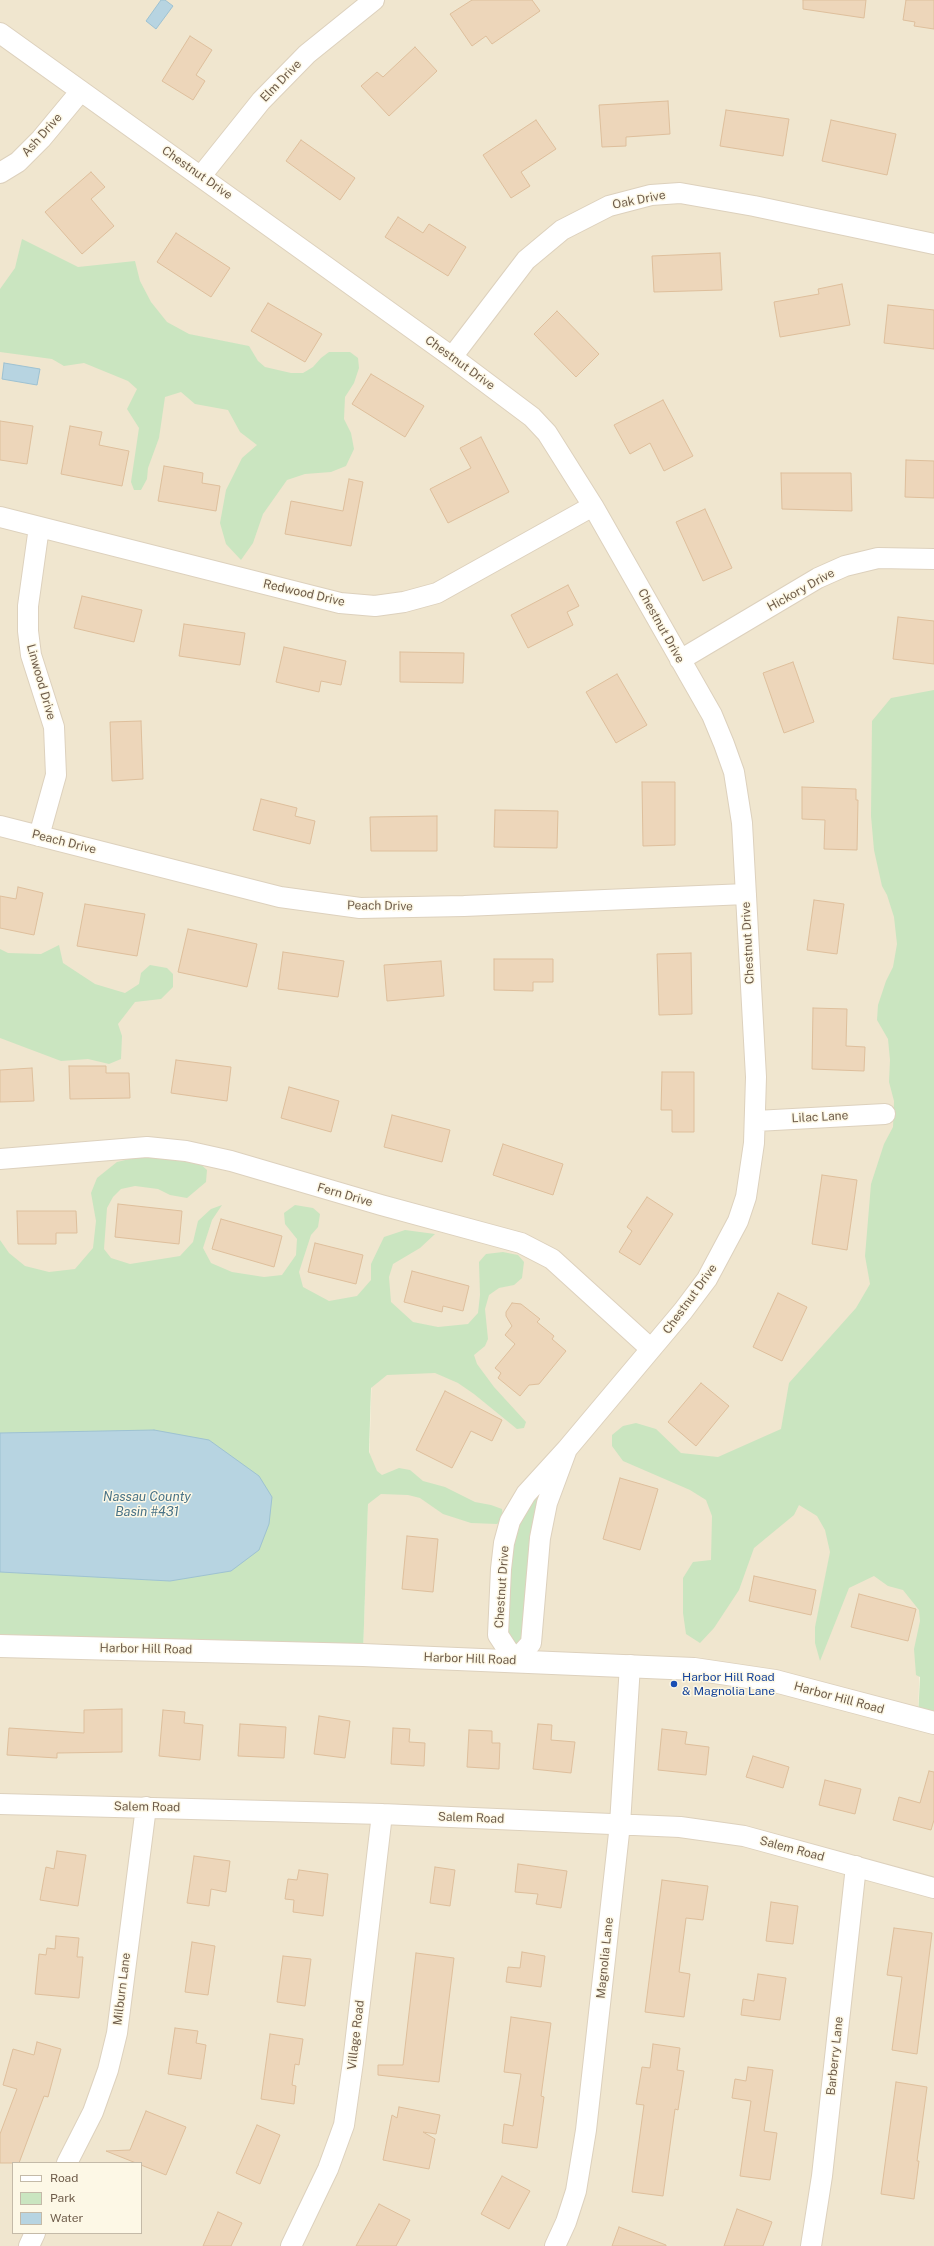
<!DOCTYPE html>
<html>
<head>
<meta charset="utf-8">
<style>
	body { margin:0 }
	#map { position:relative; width:934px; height:2246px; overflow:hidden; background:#faf4e0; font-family:"Public Sans",sans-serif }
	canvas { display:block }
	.legend { position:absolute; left:12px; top:2162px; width:130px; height:72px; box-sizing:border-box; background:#fdf8e6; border:1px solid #c4baa8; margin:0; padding:5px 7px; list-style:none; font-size:12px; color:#6e5c4a }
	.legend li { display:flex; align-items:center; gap:8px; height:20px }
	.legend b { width:20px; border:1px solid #c4baa8 }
</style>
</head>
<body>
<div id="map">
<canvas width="934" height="2246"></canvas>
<ul class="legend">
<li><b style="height:5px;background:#fff"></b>Road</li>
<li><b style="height:11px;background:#cae5c0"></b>Park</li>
<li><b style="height:11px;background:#b7d4e1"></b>Water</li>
</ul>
</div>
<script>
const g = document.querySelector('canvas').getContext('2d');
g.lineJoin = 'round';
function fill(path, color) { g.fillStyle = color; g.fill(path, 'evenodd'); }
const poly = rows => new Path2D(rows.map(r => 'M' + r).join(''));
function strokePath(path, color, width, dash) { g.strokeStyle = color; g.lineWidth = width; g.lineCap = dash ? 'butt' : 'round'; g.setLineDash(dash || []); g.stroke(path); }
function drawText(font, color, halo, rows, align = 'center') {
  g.font = font + ' "Public Sans",sans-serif'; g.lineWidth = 3; g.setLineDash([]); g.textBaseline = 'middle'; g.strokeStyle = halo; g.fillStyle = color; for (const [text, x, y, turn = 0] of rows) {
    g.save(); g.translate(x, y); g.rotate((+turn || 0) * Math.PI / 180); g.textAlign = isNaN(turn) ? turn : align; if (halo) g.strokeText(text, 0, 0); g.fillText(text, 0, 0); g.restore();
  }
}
const residential = poly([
	[0,0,934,0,934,725,926,1463,918,1718,934,1723,934,2246,0,2246,0,1646,363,1655,372,1370,0,1313],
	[13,2163,141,2163,141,2233,13,2233]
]);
const green = poly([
	[22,239,78,267,135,261,140,281,151,302,167,322,189,334,249,346,258,361,265,367,291,373,303,373,313,367,321,358,329,352,350,352,358,358,359,368,354,383,345,397,344,419,351,433,354,449,346,466,331,472,305,474,287,480,263,514,253,543,241,560,226,544,220,523,226,490,242,458,257,445,240,432,228,410,195,404,181,392,165,397,159,438,148,468,147,479,141,490,134,490,131,482,139,428,127,409,137,389,128,381,84,363,64,366,52,359,0,352,0,289,15,268],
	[934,690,934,1723,918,1718,920,1677,916,1675,914,1649,920,1621,919,1610,903,1590,888,1586,874,1576,849,1588,820,1661,815,1643,815,1627,830,1552,825,1530,817,1516,799,1505,794,1515,754,1548,739,1590,714,1628,700,1643,686,1634,683,1613,683,1578,693,1562,711,1560,712,1516,706,1500,690,1490,623,1461,612,1446,612,1435,623,1426,636,1423,656,1429,681,1453,718,1457,781,1429,789,1383,856,1308,870,1284,865,1256,871,1184,884,1144,893,1127,894,1101,889,1082,890,1060,888,1039,877,1020,878,1005,886,981,893,967,897,944,894,917,887,895,882,886,874,850,871,816,872,721,891,698],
	[59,945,63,963,95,984,125,993,139,984,141,973,150,965,167,968,173,974,173,987,161,999,135,1002,118,1024,122,1036,121,1059,109,1064,88,1059,61,1061,0,1038,0,949,8,953,41,954],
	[150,1154,198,1162,207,1170,206,1182,187,1198,170,1195,158,1189,135,1186,121,1189,113,1197,107,1208,104,1249,111,1258,130,1264,180,1256,193,1242,198,1221,211,1209,222,1205,212,1220,203,1248,211,1263,232,1272,264,1277,282,1275,296,1255,297,1239,285,1224,284,1213,295,1205,313,1208,320,1214,318,1227,311,1235,299,1272,303,1287,329,1301,357,1296,371,1280,371,1264,384,1237,405,1230,435,1234,420,1248,393,1264,389,1277,391,1302,413,1322,438,1327,468,1324,478,1313,480,1295,479,1262,486,1254,503,1252,518,1255,524,1262,522,1278,514,1285,499,1288,489,1295,485,1309,488,1339,485,1346,474,1355,477,1364,494,1387,526,1422,524,1428,517,1429,474,1394,458,1383,435,1373,387,1375,371,1388,369,1452,377,1471,382,1475,399,1468,410,1470,423,1481,445,1487,475,1502,491,1505,502,1509,503,1518,497,1524,471,1523,443,1514,420,1498,408,1495,381,1494,368,1504,363,1655,0,1646,0,1240,9,1253,25,1266,49,1272,75,1269,93,1248,96,1221,91,1193,97,1178,117,1162],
	[556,1476,531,1643,515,1661,498,1635,510,1521]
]);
const water = poly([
	[161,0,165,0,173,6,156,29,146,21,161,0],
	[4,363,40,369,37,385,2,379,4,363],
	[154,1430,209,1440,259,1476,272,1497,269,1524,259,1550,231,1571,170,1581,0,1572,0,1433,154,1430]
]);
const building = poly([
	[472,0,532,0,540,11,492,44,486,36,472,46,450,14,472,0],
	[803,0,866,0,864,18,803,9,803,0],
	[906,0,934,0,934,29,914,26,915,22,903,20,906,0],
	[190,36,212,50,196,75,205,81,193,100,162,81,190,36],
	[415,47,437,71,389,116,361,86,377,72,383,77,415,47],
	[668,101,670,134,626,137,626,146,602,147,599,105,668,101],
	[726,110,789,119,783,156,720,146,726,110],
	[536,120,556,149,521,172,530,186,511,198,483,155,536,120],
	[831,120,896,134,887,175,822,161,831,120],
	[301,140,355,178,340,200,286,161,301,140],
	[91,172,105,187,91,199,114,226,82,254,45,212,91,172],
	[398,217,423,233,429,224,466,247,448,276,385,237,398,217],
	[176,233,230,268,211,297,157,262,176,233],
	[720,253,722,290,654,292,652,256,720,253],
	[842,284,850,325,780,337,774,302,819,294,818,289,842,284],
	[268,303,322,334,305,362,251,331,268,303],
	[888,305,934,310,934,349,884,343,888,305],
	[557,311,599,354,576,377,534,334,557,311],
	[371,374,424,406,405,437,352,404,371,374],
	[663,400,693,456,664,471,650,443,630,454,614,425,663,400],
	[0,421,33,426,27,464,0,460,0,421],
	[70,426,102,432,99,445,129,451,122,486,61,474,70,426],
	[481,437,509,492,448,523,430,489,471,468,460,448,481,437],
	[906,460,934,461,934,498,905,497,906,460],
	[164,466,203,473,202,483,220,486,216,511,158,501,164,466],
	[781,473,851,473,852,511,782,509,781,473],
	[349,479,363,482,351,546,285,534,291,501,343,511,349,479],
	[705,509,732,568,703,581,676,522,705,509],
	[568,585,579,606,567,612,573,625,528,648,511,615,568,585],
	[82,596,142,610,134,642,74,628,82,596],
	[898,617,934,621,934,664,893,659,898,617],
	[184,624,245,633,240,665,179,656,184,624],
	[284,647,346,661,341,685,321,681,319,692,276,682,284,647],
	[400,652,464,653,463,683,400,682,400,652],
	[793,662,814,722,784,733,763,673,793,662],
	[617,674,647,725,616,743,586,692,617,674],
	[141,721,143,779,112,781,110,722,141,721],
	[642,782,675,782,675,845,643,846,642,782],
	[802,787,856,789,856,800,858,800,857,850,824,849,825,820,802,819,802,787],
	[261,799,297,808,295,816,315,821,310,844,253,830,261,799],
	[495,810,558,811,557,848,494,847,495,810],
	[437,816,437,851,371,851,370,817,437,816],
	[18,887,43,893,34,935,0,928,0,896,16,899,18,887],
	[814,900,844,904,837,954,807,950,814,900],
	[85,904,145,914,137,956,77,946,85,904],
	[188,929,257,944,247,987,178,972,188,929],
	[283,952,344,961,338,997,278,989,283,952],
	[691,953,692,1014,659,1015,657,954,691,953],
	[494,959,553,959,553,982,533,982,533,991,494,990,494,959],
	[441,961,444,996,387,1001,384,965,441,961],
	[813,1008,847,1009,846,1046,865,1047,864,1071,812,1069,813,1008],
	[176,1060,231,1067,227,1101,171,1093,176,1060],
	[69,1066,106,1066,106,1073,129,1073,130,1098,70,1099,69,1066],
	[32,1068,34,1101,0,1102,0,1070,32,1068],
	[662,1072,694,1072,694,1132,672,1132,672,1110,661,1110,662,1072],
	[289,1087,339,1101,331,1132,281,1118,289,1087],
	[392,1115,450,1130,442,1162,384,1147,392,1115],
	[503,1144,563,1164,553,1195,493,1175,503,1144],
	[822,1175,857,1180,847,1250,812,1244,822,1175],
	[647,1197,673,1214,640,1265,619,1252,632,1231,627,1227,647,1197],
	[118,1204,182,1211,179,1244,115,1237,118,1204],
	[17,1211,76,1211,77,1233,56,1233,56,1244,18,1244,17,1211],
	[221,1219,282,1236,274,1267,212,1249,221,1219],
	[315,1243,363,1255,356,1284,308,1272,315,1243],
	[412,1271,469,1286,463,1311,443,1306,442,1312,404,1302,412,1271],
	[778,1293,807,1307,782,1361,753,1347,778,1293],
	[512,1303,521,1304,540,1319,537,1322,554,1336,552,1339,566,1351,539,1384,529,1385,520,1396,498,1378,501,1373,495,1368,515,1344,505,1335,512,1326,506,1316,506,1312,512,1303],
	[701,1383,729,1406,696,1446,668,1422,701,1383],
	[445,1391,502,1420,492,1441,471,1431,452,1468,416,1450,445,1391],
	[620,1478,658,1489,640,1550,603,1539,620,1478],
	[407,1536,438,1539,433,1592,402,1589,407,1536],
	[754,1576,816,1590,811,1615,749,1601,754,1576],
	[859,1594,916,1609,908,1641,851,1627,859,1594],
	[122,1709,122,1752,57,1753,57,1758,7,1755,9,1728,84,1733,84,1710,122,1709],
	[163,1710,185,1712,184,1723,203,1725,200,1760,159,1756,163,1710],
	[319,1716,350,1721,345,1758,314,1754,319,1716],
	[240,1724,286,1727,284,1758,238,1756,240,1724],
	[538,1724,552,1725,551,1740,575,1742,571,1773,533,1769,538,1724],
	[393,1728,410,1729,409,1742,425,1743,424,1766,391,1764,393,1728],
	[662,1729,687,1732,685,1744,709,1747,706,1775,658,1770,662,1729],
	[469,1730,492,1731,492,1743,500,1743,499,1769,467,1767,469,1730],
	[753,1756,789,1767,783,1788,746,1777,753,1756],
	[929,1771,934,1772,934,1820,931,1830,893,1820,899,1797,920,1803,929,1771],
	[825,1780,861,1789,855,1814,819,1805,825,1780],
	[57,1851,86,1855,78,1906,40,1900,46,1867,54,1869,57,1851],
	[194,1856,230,1861,226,1892,211,1889,209,1906,187,1903,194,1856],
	[518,1864,567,1871,561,1908,536,1904,538,1894,515,1892,518,1864],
	[435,1867,455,1870,450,1906,430,1903,435,1867],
	[299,1870,328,1874,323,1916,293,1912,294,1900,285,1899,288,1879,297,1880,299,1870],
	[662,1880,708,1886,703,1920,686,1918,679,1972,690,1974,684,2017,645,2012,662,1880],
	[771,1902,798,1906,793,1944,766,1941,771,1902],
	[894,1928,932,1933,917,2054,892,2050,902,1977,887,1975,894,1928],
	[56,1936,79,1938,77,1957,83,1957,79,1998,35,1994,39,1954,46,1955,47,1948,55,1949,56,1936],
	[192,1942,215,1946,208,1995,185,1992,192,1942],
	[522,1952,545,1956,541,1987,506,1982,508,1967,520,1968,522,1952],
	[416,1953,454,1958,439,2082,378,2075,378,2065,403,2065,416,1953],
	[283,1956,311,1959,305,2006,277,2002,283,1956],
	[758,1974,786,1978,780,2020,741,2015,743,1999,754,2001,758,1974],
	[511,2017,551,2023,541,2096,544,2097,537,2148,502,2143,504,2124,513,2126,521,2074,504,2072,511,2017],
	[175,2028,198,2031,196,2043,206,2045,201,2079,168,2074,175,2028],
	[270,2034,303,2039,299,2065,295,2064,292,2085,296,2086,294,2104,261,2099,270,2034],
	[37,2042,61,2049,48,2097,44,2096,19,2163,0,2163,0,2134,17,2089,3,2085,13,2049,34,2055,37,2042],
	[653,2044,680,2048,677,2070,684,2071,678,2110,675,2109,663,2196,632,2192,644,2105,636,2104,642,2067,650,2068,653,2044],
	[748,2067,773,2070,764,2131,777,2133,770,2180,740,2176,751,2101,732,2098,735,2079,746,2081,748,2067],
	[896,2082,927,2087,917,2161,919,2161,914,2199,881,2194,896,2082],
	[399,2107,440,2115,436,2134,423,2132,435,2139,429,2169,383,2160,392,2115,397,2118,399,2107],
	[146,2111,186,2127,166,2175,141,2165,141,2163,136,2163,106,2151,130,2150,146,2111],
	[257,2125,280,2135,260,2184,236,2173,257,2125],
	[502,2176,530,2191,509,2229,481,2214,502,2176],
	[379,2204,410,2220,396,2246,356,2246,379,2204],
	[737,2209,772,2222,763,2246,724,2246,737,2209],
	[218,2212,242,2223,231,2246,203,2246,218,2212],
	[619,2227,666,2245,666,2246,612,2246,619,2227]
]);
const minor = poly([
	[0,33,452,357,532,417,547,433,593,506,712,715,724,744,734,772,742,823,756,1077,754,1143,746,1197,738,1221,707,1279,683,1311,567,1449],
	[0,173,18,162,41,139,80,92],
	[201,176,261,101,307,54,374,0],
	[452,357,526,260,562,230,609,206,651,195,680,193,754,206,934,244],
	[0,517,340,603,375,606,404,602,437,593,593,506],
	[39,527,28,606,28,631,31,655,54,727,56,775,39,836],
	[680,660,818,578,845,566,878,558,934,559],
	[0,826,280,897,360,908,464,906,746,894],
	[756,1121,885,1114],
	[0,1159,147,1147,186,1151,231,1161,381,1205,521,1243,552,1259,651,1349],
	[567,1449,547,1503,540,1538,531,1643,515,1661,498,1635,501,1569,504,1543,510,1521,526,1494,567,1449],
	[0,1804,382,1814,680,1827,744,1836,934,1888],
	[67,2163,93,2112,108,2070,117,2033,146,1807],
	[29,2246,35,2233],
	[291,2246,328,2169,344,2125,353,2062,382,1814],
	[555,2246,566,2222,576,2191,586,2130,620,1824,630,1665],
	[811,2246,822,2176,856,1866]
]);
const tertiary = poly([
	[0,1646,363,1655,694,1669,775,1681,934,1723]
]);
const markers = [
	[674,1684,4,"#1a4fb4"]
];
const streetNames = [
	["Elm Drive",281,81,-46],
	["Ash Drive",42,135,-48],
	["Chestnut Drive",197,173,35],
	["Oak Drive",639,200,-11],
	["Chestnut Drive",460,363,36],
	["Hickory Drive",801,590,-29],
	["Redwood Drive",304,593,13],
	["Chestnut Drive",661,626,61],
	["Linwood Drive",41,682,74],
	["Peach Drive",64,842,14],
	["Peach Drive",380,906,1],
	["Chestnut Drive",748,943,-93],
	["Lilac Lane",820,1117,-3],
	["Fern Drive",345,1195,16],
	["Chestnut Drive",690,1299,-54],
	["Chestnut Drive",502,1587,-86],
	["Harbor Hill Road",146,1649,1],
	["Harbor Hill Road",470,1659,2],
	["Harbor Hill Road",839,1698,15],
	["Salem Road",147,1807,1],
	["Salem Road",471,1818,2],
	["Salem Road",792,1849,15],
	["Magnolia Lane",605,1958,-84],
	["Milburn Lane",122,1989,-83],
	["Village Road",356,2035,-83],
	["Barberry Lane",835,2056,-84]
];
const transitNames = [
	["Harbor Hill Road",682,1677],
	["& Magnolia Lane",682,1691]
];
const waterNames = [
	["Nassau County",147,1497],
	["Basin #431",147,1512]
];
fill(residential, '#f0e6cf');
fill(green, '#cae5c0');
fill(water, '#b7d4e1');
strokePath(water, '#9ec2d2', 1);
fill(building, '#edd6ba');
strokePath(building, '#debf9c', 1);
strokePath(minor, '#ddd1bd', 22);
strokePath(tertiary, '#ddd1bd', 24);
strokePath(minor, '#fff', 20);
strokePath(tertiary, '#fff', 22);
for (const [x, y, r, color] of markers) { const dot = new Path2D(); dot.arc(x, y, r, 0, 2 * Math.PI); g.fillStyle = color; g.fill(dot); strokePath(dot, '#fdf8e6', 1.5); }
drawText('12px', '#6e5c4a', '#fdf8e6', streetNames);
drawText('12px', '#164399', '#fdf8e6', transitNames, 'left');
drawText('italic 13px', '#497387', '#fdf8e6', waterNames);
</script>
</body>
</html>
